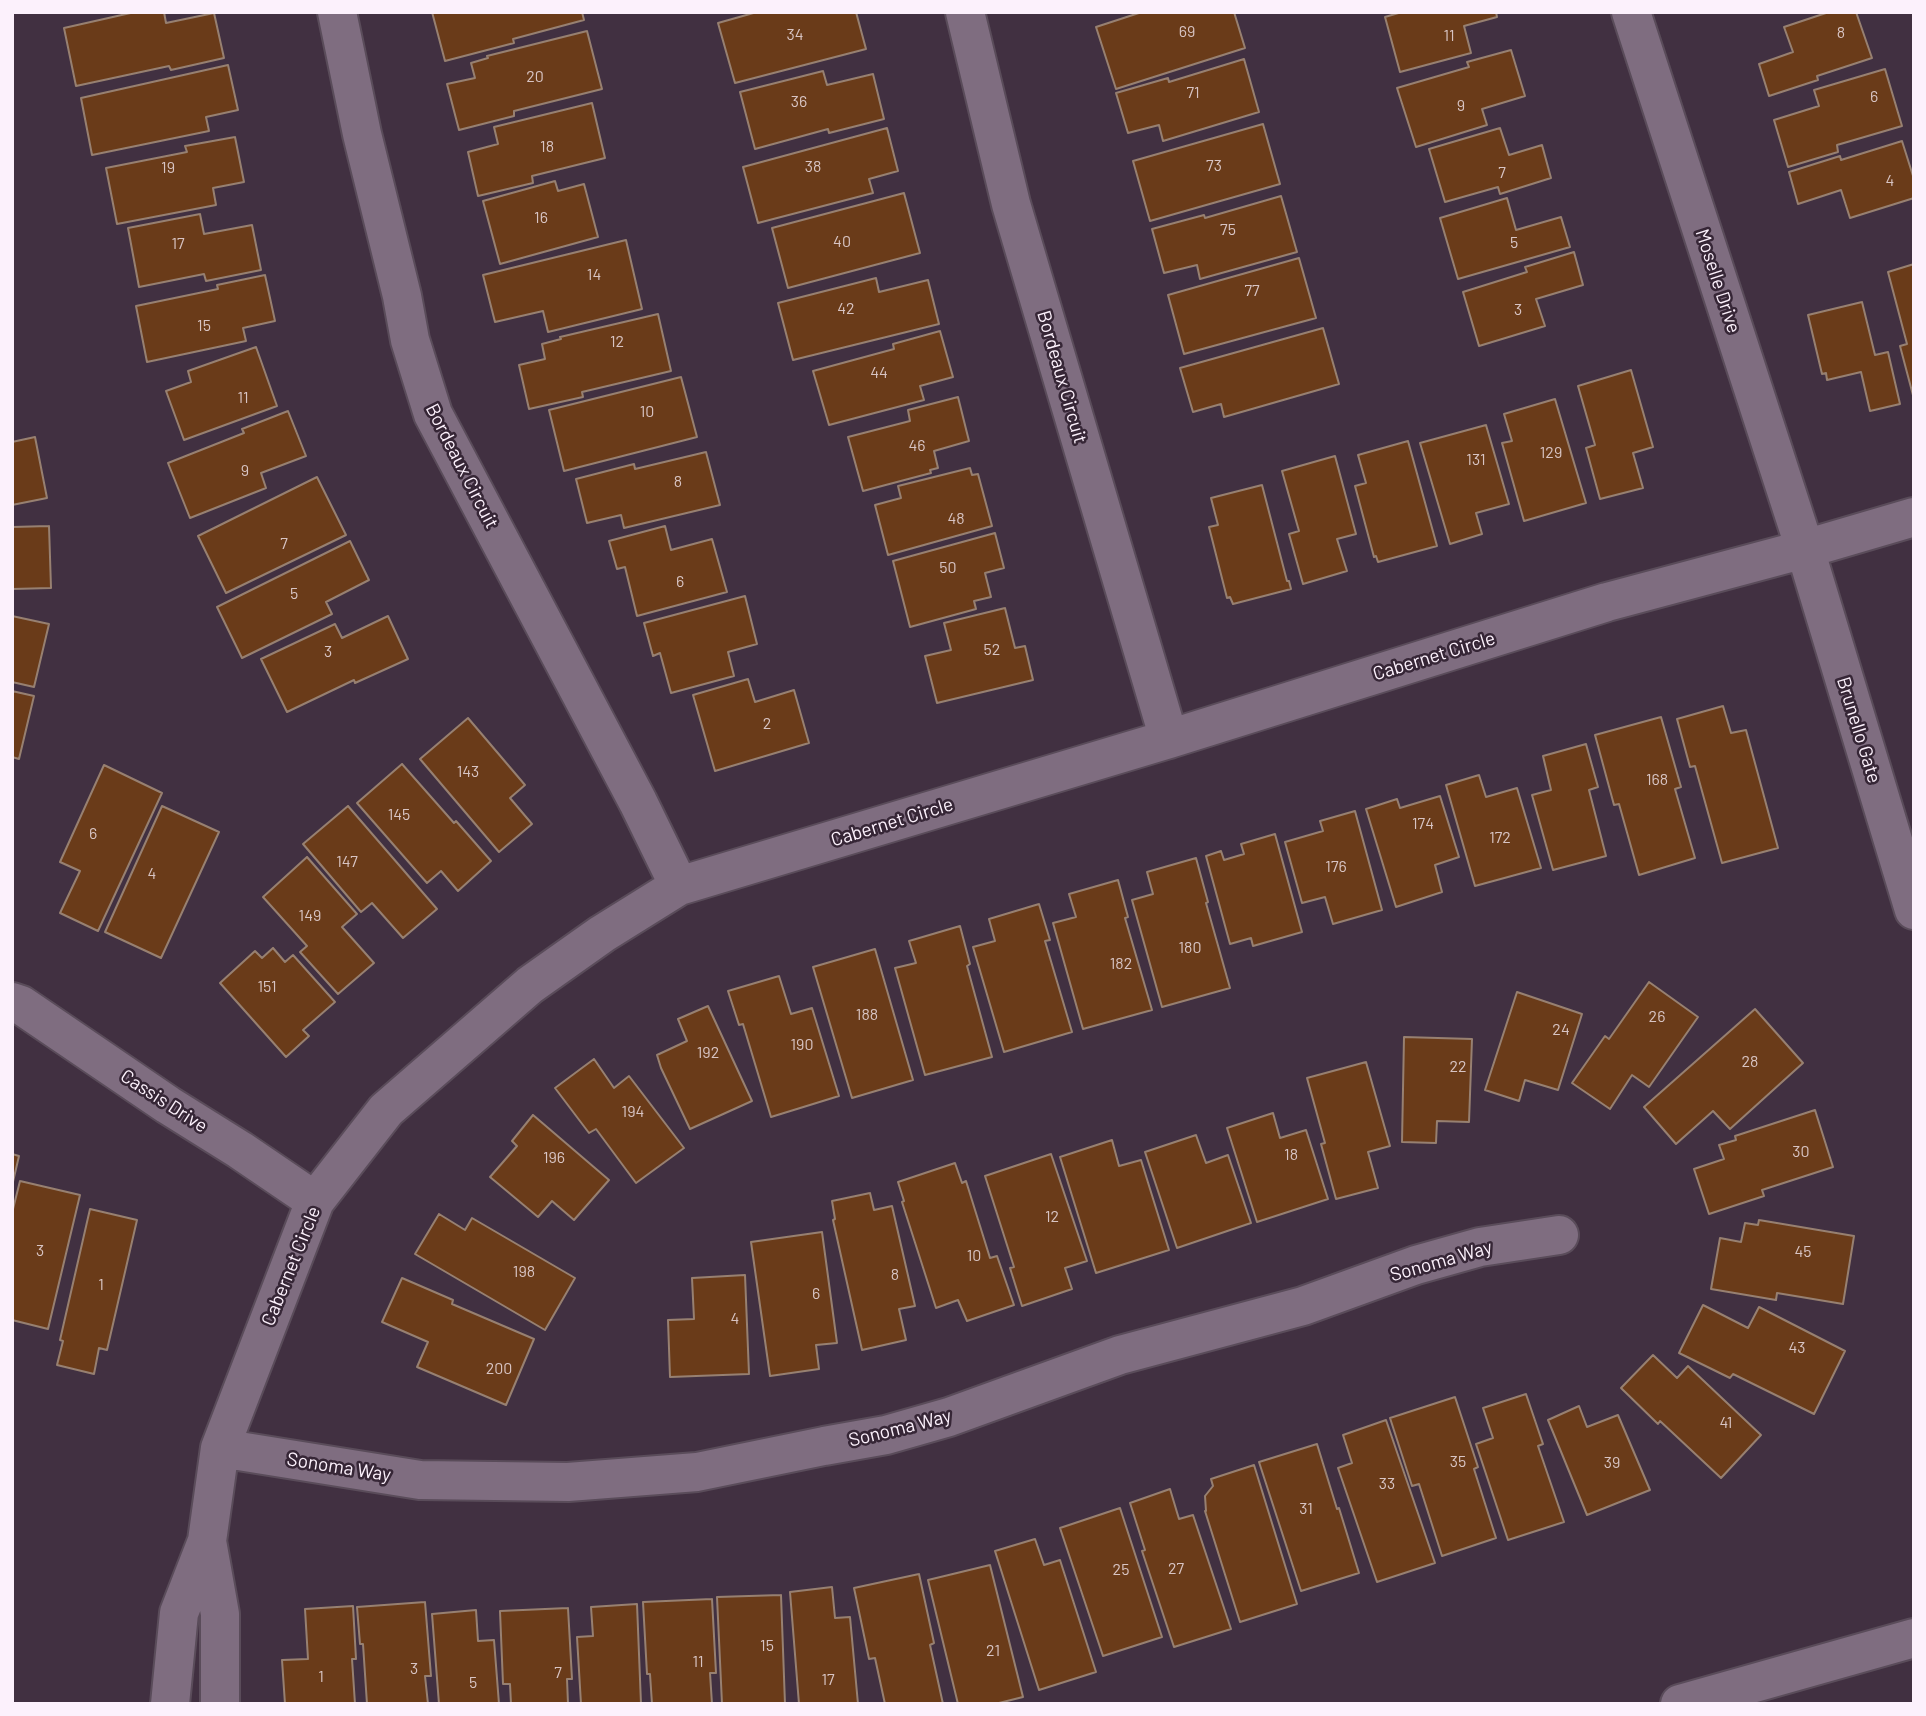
<!DOCTYPE html>
<html>
<head>
<meta charset="utf-8">
<style>
	body { margin:0 }
	#map { position:relative; width:1926px; height:1716px; overflow:hidden; background:#413041; font-family:Barlow,sans-serif }
	canvas { display:block }
	.frame { position:absolute; inset:0; border:14px solid #fcf1fc; pointer-events:none }
</style>
</head>
<body>
<div id="map">
<canvas width="1926" height="1716"></canvas>
<div class="frame"></div>
</div>
<script>
const g = document.querySelector('canvas').getContext('2d');
g.lineJoin = 'round';
function fill(path, color) { g.fillStyle = color; g.fill(path, 'evenodd'); }
const poly = rows => new Path2D(rows.map(r => 'M' + r).join(''));
function strokePath(path, color, width, dash) { g.strokeStyle = color; g.lineWidth = width; g.lineCap = dash ? 'butt' : 'round'; g.setLineDash(dash || []); g.stroke(path); }
function drawText(font, color, halo, rows, align = 'center') {
  g.font = font + ' Barlow,sans-serif'; g.lineWidth = 5; g.setLineDash([]); g.textBaseline = 'middle'; g.strokeStyle = halo; g.fillStyle = color; for (const [text, x, y, turn = 0] of rows) {
    g.save(); g.translate(x, y); g.rotate((+turn || 0) * Math.PI / 180); g.textAlign = isNaN(turn) ? turn : align; if (halo) g.strokeText(text, 0, 0); g.fillText(text, 0, 0); g.restore();
  }
}
const building = poly([
	[135,12,164,12,166,23,214,13,224,58,171,70,169,66,76,86,64,28,135,12],
	[432,12,582,12,584,20,513,39,514,43,445,61,432,12],
	[757,12,856,12,866,49,735,83,718,23,757,12],
	[1142,12,1234,12,1245,48,1116,89,1096,27,1142,12],
	[1402,12,1496,12,1497,17,1464,26,1471,53,1400,72,1385,17,1402,12],
	[1829,12,1856,12,1872,58,1817,76,1818,80,1769,96,1759,64,1793,52,1784,27,1829,12],
	[587,31,602,89,514,111,514,116,459,130,447,84,475,78,471,63,488,58,487,56,587,31],
	[1511,50,1525,96,1482,109,1487,125,1416,147,1397,88,1469,67,1467,62,1511,50],
	[1244,59,1259,112,1163,141,1159,125,1128,133,1116,93,1168,78,1169,82,1244,59],
	[228,65,238,110,206,117,209,131,92,155,81,98,228,65],
	[1885,69,1902,126,1837,145,1838,152,1788,167,1774,120,1819,106,1814,90,1885,69],
	[823,71,827,85,873,74,884,119,829,133,828,129,755,149,740,92,823,71],
	[592,103,605,158,532,176,533,183,478,196,468,152,498,144,494,127,592,103],
	[1263,124,1280,184,1150,221,1133,161,1263,124],
	[887,128,898,171,869,179,873,193,758,223,743,167,887,128],
	[1500,128,1509,155,1542,145,1551,178,1500,194,1498,187,1445,202,1429,149,1500,128],
	[235,137,244,182,213,188,216,205,117,224,106,168,187,152,185,146,235,137],
	[1902,141,1914,179,1914,198,1850,218,1841,190,1798,204,1789,172,1840,156,1841,160,1902,141],
	[555,181,558,191,584,184,598,237,500,264,483,201,555,181],
	[904,193,920,253,788,288,772,228,904,193],
	[1281,196,1297,252,1200,279,1197,265,1164,273,1152,229,1204,215,1205,218,1281,196],
	[1507,198,1516,230,1561,217,1570,247,1458,279,1440,218,1507,198],
	[200,214,204,234,252,225,261,270,206,281,204,274,139,287,128,228,200,214],
	[626,240,642,309,548,332,543,311,495,322,483,275,626,240],
	[1574,252,1583,285,1536,299,1545,326,1479,346,1463,292,1527,272,1525,267,1574,252],
	[1299,258,1316,318,1184,354,1168,295,1299,258],
	[1914,264,1914,399,1900,346,1907,344,1888,272,1914,264],
	[265,275,275,321,243,328,246,341,147,362,136,306,218,289,217,285,265,275],
	[876,278,879,292,928,280,939,324,793,360,778,303,876,278],
	[1862,302,1875,355,1888,352,1900,404,1870,411,1861,372,1827,380,1826,373,1822,374,1808,315,1862,302],
	[658,314,671,371,582,392,583,397,529,409,519,365,545,359,542,344,561,339,560,337,658,314],
	[1323,328,1339,384,1224,417,1221,404,1193,412,1180,368,1323,328],
	[940,331,953,377,920,386,924,400,829,425,813,371,894,349,893,344,940,331],
	[256,347,277,406,184,440,166,391,191,382,188,371,256,347],
	[1631,370,1653,447,1633,453,1643,488,1600,499,1586,448,1595,445,1578,386,1631,370],
	[681,377,697,437,564,471,549,410,681,377],
	[958,397,969,441,934,451,938,468,930,470,931,473,863,491,848,437,910,421,908,410,958,397],
	[1555,399,1586,503,1524,521,1502,443,1512,441,1504,414,1555,399],
	[288,411,306,456,261,473,266,488,190,518,168,463,244,433,242,429,288,411],
	[1486,425,1509,504,1476,513,1482,534,1450,544,1420,443,1486,425],
	[35,437,47,498,12,505,12,442,35,437],
	[1408,441,1437,546,1378,562,1376,556,1374,557,1355,486,1366,483,1358,455,1408,441],
	[706,452,720,505,624,528,621,515,587,523,576,479,634,464,635,469,706,452],
	[1335,456,1356,534,1337,539,1347,571,1303,584,1289,534,1299,531,1282,471,1335,456],
	[970,468,972,475,978,474,992,526,888,555,875,505,901,498,898,486,970,468],
	[317,477,346,535,226,593,198,536,317,477],
	[1262,485,1287,581,1289,581,1291,589,1233,604,1230,597,1227,598,1209,527,1218,525,1211,498,1262,485],
	[49,526,51,588,12,589,12,527,49,526],
	[665,526,671,550,712,539,727,592,637,616,625,567,617,569,609,541,665,526],
	[995,533,1004,568,985,573,991,597,974,601,976,609,910,627,893,561,995,533],
	[350,541,369,580,326,602,332,614,242,658,217,607,350,541],
	[745,596,757,644,728,652,734,676,671,693,660,653,653,656,644,623,745,596],
	[1005,608,1015,648,1025,646,1033,680,937,703,925,656,951,650,944,623,1005,608],
	[12,616,49,624,34,687,12,682,12,616],
	[388,616,408,659,355,683,354,680,287,712,261,659,335,624,342,638,388,616],
	[748,679,755,702,794,690,809,743,715,771,693,695,748,679],
	[12,691,34,696,19,759,12,757,12,691],
	[1723,706,1731,733,1746,730,1778,848,1722,863,1695,766,1690,767,1677,719,1723,706],
	[1661,717,1681,787,1675,789,1695,858,1639,875,1619,804,1614,805,1595,735,1661,717],
	[468,718,525,785,510,798,532,824,499,852,420,759,468,718],
	[1586,744,1598,787,1589,790,1606,856,1553,870,1532,795,1551,790,1543,756,1586,744],
	[402,764,454,823,456,821,491,861,458,891,441,871,427,883,357,803,402,764],
	[104,765,162,793,98,931,60,913,80,871,60,862,104,765],
	[1479,775,1486,797,1517,788,1541,868,1475,886,1446,785,1479,775],
	[1440,796,1459,857,1435,865,1442,892,1396,907,1366,809,1397,799,1400,808,1440,796],
	[162,806,219,832,161,958,105,932,162,806],
	[348,806,437,909,403,938,372,903,361,912,303,844,348,806],
	[1355,811,1382,910,1333,924,1325,897,1302,903,1285,842,1323,831,1320,821,1355,811],
	[1275,834,1302,932,1253,946,1251,938,1230,944,1206,856,1221,851,1224,860,1244,854,1241,844,1275,834],
	[307,857,357,914,342,927,374,963,338,994,300,952,307,946,263,897,307,857],
	[1196,858,1208,902,1206,903,1230,988,1162,1007,1132,900,1153,894,1147,872,1196,858],
	[1118,880,1128,917,1125,918,1152,1010,1083,1029,1053,923,1076,917,1069,894,1118,880],
	[1039,904,1050,940,1045,941,1072,1032,1004,1052,973,947,995,941,989,919,1039,904],
	[960,926,970,964,967,966,992,1057,925,1075,895,968,916,963,909,941,960,926],
	[273,948,285,962,293,955,335,1002,303,1030,309,1036,286,1057,220,983,255,951,262,958,273,948],
	[875,949,913,1080,852,1098,813,967,875,949],
	[779,976,791,1014,812,1008,839,1096,771,1117,743,1024,739,1025,728,991,779,976],
	[1649,982,1698,1017,1649,1087,1632,1075,1610,1109,1572,1083,1605,1036,1609,1039,1649,982],
	[1517,992,1582,1014,1558,1090,1525,1080,1519,1101,1485,1090,1517,992],
	[708,1006,752,1101,690,1129,661,1068,657,1055,687,1041,678,1019,708,1006],
	[1755,1009,1803,1063,1730,1129,1713,1111,1676,1144,1644,1107,1755,1009],
	[1404,1037,1472,1039,1469,1122,1437,1121,1436,1143,1402,1142,1404,1037],
	[594,1059,614,1088,629,1076,684,1148,636,1183,596,1129,589,1133,555,1088,594,1059],
	[1366,1062,1390,1146,1368,1152,1378,1188,1336,1199,1321,1144,1325,1143,1307,1078,1366,1062],
	[1815,1110,1833,1167,1762,1190,1764,1196,1709,1214,1694,1169,1724,1159,1719,1145,1736,1140,1735,1136,1815,1110],
	[1273,1113,1280,1138,1306,1130,1328,1199,1257,1222,1227,1128,1273,1113],
	[533,1115,609,1180,574,1220,552,1201,538,1217,490,1177,517,1146,512,1141,533,1115],
	[1196,1135,1206,1163,1228,1155,1251,1223,1177,1248,1145,1152,1196,1135],
	[1112,1140,1119,1166,1141,1160,1169,1250,1096,1273,1060,1157,1112,1140],
	[12,1154,19,1156,12,1186,12,1154],
	[1051,1154,1087,1261,1065,1268,1072,1289,1022,1306,1010,1268,1014,1267,985,1176,1051,1154],
	[955,1163,962,1183,966,1181,990,1258,997,1256,1014,1305,967,1321,958,1300,936,1308,902,1202,904,1201,898,1182,955,1163],
	[20,1181,80,1195,48,1329,12,1320,12,1213,20,1181],
	[870,1193,874,1210,892,1206,915,1306,899,1309,906,1340,862,1350,833,1220,835,1219,832,1201,870,1193],
	[90,1209,137,1220,107,1350,99,1348,94,1374,57,1365,63,1341,60,1340,90,1209],
	[439,1214,465,1230,472,1218,575,1278,545,1330,415,1254,439,1214],
	[1759,1220,1854,1236,1843,1304,1777,1293,1776,1300,1711,1289,1720,1238,1741,1242,1745,1223,1758,1225,1759,1220],
	[822,1232,837,1343,816,1345,819,1369,770,1376,751,1242,822,1232],
	[745,1275,749,1374,670,1377,668,1320,694,1319,692,1278,745,1275],
	[402,1278,453,1300,452,1304,534,1339,506,1405,417,1367,428,1342,382,1322,402,1278],
	[1703,1305,1748,1328,1759,1307,1845,1351,1814,1414,1733,1374,1730,1378,1679,1353,1703,1305],
	[1653,1355,1677,1378,1688,1366,1761,1435,1721,1478,1660,1421,1658,1424,1621,1388,1653,1355],
	[1526,1394,1543,1444,1538,1446,1564,1522,1508,1540,1476,1444,1493,1438,1483,1408,1526,1394],
	[1455,1397,1478,1467,1474,1469,1496,1538,1442,1556,1419,1484,1412,1486,1390,1418,1455,1397],
	[1579,1406,1587,1427,1618,1415,1650,1490,1587,1515,1548,1420,1579,1406],
	[1386,1420,1435,1563,1377,1582,1338,1468,1352,1463,1343,1435,1386,1420],
	[1317,1444,1337,1509,1339,1508,1359,1573,1301,1591,1259,1462,1317,1444],
	[1254,1465,1297,1604,1240,1622,1205,1511,1206,1511,1205,1496,1213,1486,1211,1479,1254,1465],
	[1170,1489,1179,1519,1193,1515,1231,1629,1174,1647,1142,1551,1145,1550,1130,1503,1170,1489],
	[1120,1508,1162,1637,1103,1656,1060,1528,1120,1508],
	[1035,1539,1044,1565,1060,1560,1096,1672,1039,1690,995,1551,1035,1539],
	[990,1565,1023,1697,995,1704,958,1704,928,1580,990,1565],
	[919,1574,934,1643,930,1645,943,1704,885,1704,875,1658,869,1659,854,1588,919,1574],
	[832,1587,835,1618,850,1617,858,1704,799,1704,790,1592,832,1587],
	[781,1595,785,1704,722,1704,717,1597,781,1595],
	[712,1599,716,1673,710,1673,712,1704,652,1704,650,1674,647,1674,643,1602,712,1599],
	[425,1602,431,1676,425,1676,428,1704,367,1704,363,1644,360,1644,357,1607,425,1602],
	[637,1604,641,1704,581,1704,577,1637,593,1636,591,1607,637,1604],
	[353,1606,356,1659,352,1659,355,1704,285,1704,282,1660,308,1659,305,1609,353,1606],
	[568,1608,572,1679,567,1679,568,1704,511,1704,510,1684,503,1684,500,1611,568,1608],
	[476,1610,478,1641,494,1640,499,1704,439,1704,432,1614,476,1610]
]);
const street = poly([
	[337,12,362,134,402,296,410,340,433,414,638,802,679,886],
	[965,12,1011,204,1169,739],
	[1631,12,1805,549,1914,910],
	[12,1002,21,1005,168,1105,240,1150,315,1201],
	[220,1448,420,1480,568,1482,697,1472,824,1446,886,1435,949,1417,1120,1355,1303,1306,1416,1265,1480,1247,1559,1235],
	[207,1541,220,1614,220,1704],
	[170,1704,179,1613,207,1541,220,1448,315,1201,386,1110,530,985,602,934,679,886,1169,739,1607,602,1805,549,1914,517]
]);
const secondary = poly([
	[1680,1704,1914,1638]
]);
const numberNames = [
	["69",1187,32],
	["8",1841,33],
	["34",795,35],
	["11",1449,36],
	["20",535,77],
	["71",1193,93],
	["6",1874,97],
	["36",799,102],
	["9",1461,106],
	["18",547,147],
	["73",1214,166],
	["38",813,167],
	["19",168,168],
	["7",1502,173],
	["4",1890,181],
	["16",541,218],
	["75",1228,230],
	["40",842,242],
	["5",1514,243],
	["17",178,244],
	["14",594,275],
	["77",1252,291],
	["42",846,309],
	["3",1518,310],
	["15",204,326],
	["12",617,342],
	["44",879,373],
	["11",243,398],
	["10",647,412],
	["46",917,446],
	["129",1551,453],
	["131",1476,460],
	["9",245,471],
	["8",678,482],
	["48",956,519],
	["7",284,544],
	["50",948,568],
	["6",680,582],
	["5",294,594],
	["52",992,650],
	["3",328,652],
	["2",767,724],
	["143",468,772],
	["168",1657,780],
	["145",399,815],
	["174",1423,824],
	["6",93,834],
	["172",1500,838],
	["147",347,862],
	["176",1336,867],
	["4",152,874],
	["149",310,916],
	["180",1190,948],
	["182",1121,964],
	["151",267,987],
	["188",867,1015],
	["26",1657,1017],
	["24",1561,1030],
	["190",802,1045],
	["192",708,1053],
	["28",1750,1062],
	["22",1458,1067],
	["194",633,1112],
	["30",1801,1152],
	["18",1291,1155],
	["196",554,1158],
	["12",1052,1217],
	["3",40,1251],
	["45",1803,1252],
	["10",974,1256],
	["198",524,1272],
	["8",895,1275],
	["1",101,1285],
	["6",816,1294],
	["4",735,1319],
	["43",1797,1348],
	["200",499,1369],
	["41",1726,1423],
	["35",1458,1462],
	["39",1612,1463],
	["33",1387,1484],
	["31",1306,1509],
	["27",1176,1569],
	["25",1121,1570],
	["15",767,1646],
	["21",993,1651],
	["11",698,1662],
	["3",414,1669],
	["7",558,1673],
	["1",321,1677],
	["17",828,1680],
	["5",473,1683]
];
const streetNames = [
	["Moselle Drive",1718,281,72],
	["Bordeaux Circuit",1062,377,74],
	["Bordeaux Circuit",462,466,63],
	["Cabernet Circle",1434,656,-17],
	["Brunello Gate",1859,730,73],
	["Cabernet Circle",892,822,-17],
	["Cassis Drive",164,1101,33],
	["Sonoma Way",1441,1261,-16],
	["Cabernet Circle",291,1266,-68],
	["Sonoma Way",900,1428,-14],
	["Sonoma Way",339,1467,9]
];
fill(building, '#6a3b19');
strokePath(building, '#978071', 2);
strokePath(street, '#5a4c5a', 42);
strokePath(secondary, '#5a4c5a', 42);
strokePath(street, '#7f6d80', 38);
strokePath(secondary, '#7f6d80', 38);
drawText('16px', '#d8c4c3', null, numberNames);
drawText('19px', '#fcf1fc', '#362636', streetNames);
</script>
</body>
</html>
